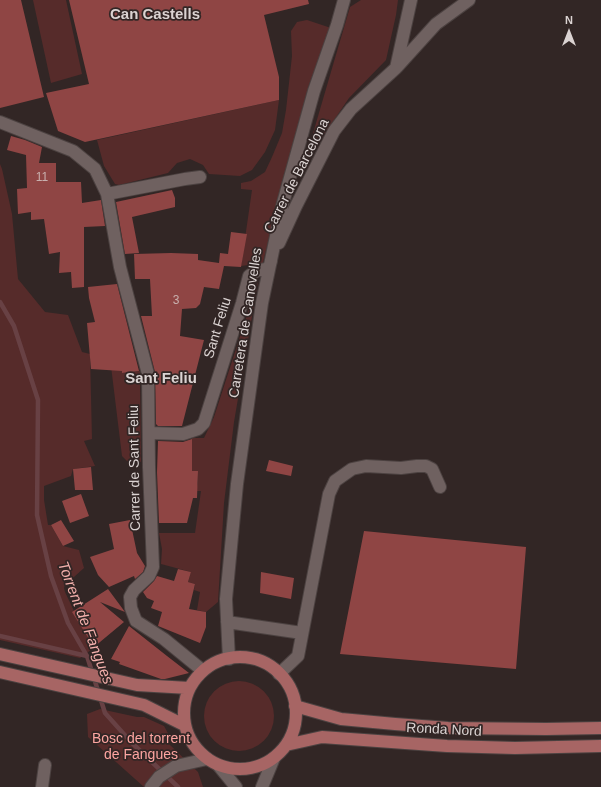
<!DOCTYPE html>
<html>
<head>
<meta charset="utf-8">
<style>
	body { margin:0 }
	#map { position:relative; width:601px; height:787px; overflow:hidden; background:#322625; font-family:Arial,sans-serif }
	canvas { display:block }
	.north { position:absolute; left:549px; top:12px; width:40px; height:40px; -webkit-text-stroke:3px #322625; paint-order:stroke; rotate:0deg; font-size:11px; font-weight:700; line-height:16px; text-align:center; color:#dbd3d2 }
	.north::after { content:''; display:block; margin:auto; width:14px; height:18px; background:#dbd3d2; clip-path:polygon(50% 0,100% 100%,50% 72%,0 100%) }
</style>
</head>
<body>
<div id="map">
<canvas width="601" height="787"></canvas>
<div class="north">N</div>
</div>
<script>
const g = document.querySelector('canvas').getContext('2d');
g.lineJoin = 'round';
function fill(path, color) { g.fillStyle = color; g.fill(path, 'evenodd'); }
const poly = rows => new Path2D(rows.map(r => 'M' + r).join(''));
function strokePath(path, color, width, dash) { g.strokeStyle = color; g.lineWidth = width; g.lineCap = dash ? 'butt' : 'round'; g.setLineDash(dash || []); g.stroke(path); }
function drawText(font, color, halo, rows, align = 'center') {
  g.font = font + ' Arial,sans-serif'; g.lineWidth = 3.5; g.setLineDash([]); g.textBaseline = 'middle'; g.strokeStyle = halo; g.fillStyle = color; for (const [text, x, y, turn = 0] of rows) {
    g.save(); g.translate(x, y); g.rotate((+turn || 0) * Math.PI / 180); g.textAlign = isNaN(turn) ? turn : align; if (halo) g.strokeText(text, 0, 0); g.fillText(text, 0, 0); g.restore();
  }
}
const green = poly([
	[33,0,66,0,82,74,51,83],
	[361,0,398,0,396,15,386,60,349,98,304,164,350,7],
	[307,20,331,28,309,85,279,194,263,263,241,266,252,190,241,189,241,183,251,181,265,172,272,157,282,133,286,110,292,56,291,31,297,22],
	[279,100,275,130,265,152,252,170,240,176,209,174,203,165,190,159,177,163,168,173,119,185,115,184,104,166,97,140],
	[0,164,2,169,12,214,18,279,45,312,68,315,82,352,90,354,92,439,84,441,95,466,73,469,71,476,44,486,44,500,48,525,51,525,63,546,79,550,84,568,65,585,64,588,65,592,74,611,95,647,80,658,0,640],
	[258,281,234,422,224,503,218,602,206,612,197,610,200,592,194,590,195,584,188,582,191,572,161,564,162,549,159,533,195,533,201,491,196,491,198,483,198,471,163,472,164,460,192,459,192,438,204,438,214,417],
	[110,358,122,362,122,373,140,371,141,462,129,463,122,456],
	'204 716a35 35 0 1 1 70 0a35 35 0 1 1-70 0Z',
	[100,709,137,717,144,717,164,726,169,735,169,744,198,772,203,787,144,787,88,737,87,714]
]);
const stream = poly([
	[0,302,14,326,38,400,37,515,51,576,68,623,87,656,105,713,131,742,178,787],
	[0,636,87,656]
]);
const building = poly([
	[0,0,21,0,44,97,0,108],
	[69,0,308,0,309,4,264,15,279,77,279,100,85,142,58,131,46,93,89,84],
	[11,136,25,140,42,147,39,163,56,163,56,182,81,182,82,203,101,200,105,226,84,227,84,287,72,288,71,272,59,273,60,252,49,254,44,219,31,220,31,212,18,214,17,189,27,188,26,155,7,150],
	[172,190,175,198,175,207,132,217,139,253,125,254,116,202],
	[231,232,247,234,241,267,224,266,219,289,204,287,200,304,196,308,182,309,180,336,204,340,182,426,158,426,156,424,155,372,141,316,152,316,150,279,135,279,134,254,171,253,198,254,198,260,219,263,220,253,228,254],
	[117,284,139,371,122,373,122,371,91,369,87,323,95,322,89,298,88,287],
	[192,439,192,471,198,471,197,498,193,498,187,523,159,523,157,472,158,441,183,442],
	[269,460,293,466,291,476,266,471],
	[91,467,93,490,75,490,73,469],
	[81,494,89,516,70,523,62,501],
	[61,520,74,541,63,546,51,525],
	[130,520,137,553,145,566,143,572,135,579,134,576,109,587,98,575,90,557,114,549,109,524],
	[364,531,526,547,516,669,340,654],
	[178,569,191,572,188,582,195,584,189,609,206,612,206,627,200,643,158,626,162,612,151,608,154,601,147,598,143,592,154,581,157,576,174,581],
	[261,572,294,578,291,599,260,593],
	[108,589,125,612,100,602,124,622,94,647,72,612],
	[129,626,167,656,189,673,165,679,161,679,119,664,120,662,111,659]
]);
const minor = poly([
	[397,67,436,24,469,0],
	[0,122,73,151,95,169,107,194,120,267,148,374,149,467,153,567,149,576,134,590,130,597,131,608,136,621,164,639,202,670],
	[107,194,185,179,200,177],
	[279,243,296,206,334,131,351,109,396,68,411,0],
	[149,433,183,434,198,429,204,423,242,303,249,276,256,271,269,268,271,261],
	[227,622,302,633],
	[229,659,226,599,237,484,262,303,283,203,314,91,337,25,344,0],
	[279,674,298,656,329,494,335,481,352,469,366,466,401,468,417,466,426,466,432,469,440,487],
	[218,765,236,787],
	[42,787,45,765],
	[151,787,159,777,176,766,207,759],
	[262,787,274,758]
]);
const major = poly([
	[0,654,137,685,189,688],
	'184 713a56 56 0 1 1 112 0a56 56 0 1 1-112 0Z',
	[0,672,144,705,184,725],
	[295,706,341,719,395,724,448,728,546,729,601,728],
	[286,745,322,737,447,746,515,748,601,746]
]);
const numberNames = [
	["11",42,178],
	["3",176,301]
];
const streetNames = [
	["Carrer de Barcelona",297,176,-63],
	["Carretera de Canovelles",246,323,-81],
	["Sant Feliu",218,328,-73],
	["Carrer de Sant Feliu",135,468,-91],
	["Ronda Nord",444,730,3]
];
const parkNames = [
	["Bosc del torrent",141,739],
	["de Fangues",141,755]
];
const neighbourhoodNames = [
	["Can Castells",155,15],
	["Sant Feliu",161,379]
];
const waterNames = [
	["Torrent de Fangues",85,623,69]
];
fill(green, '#562b2a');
strokePath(stream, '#684144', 4.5);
fill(building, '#8f4544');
strokePath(minor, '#4c4241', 14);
strokePath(major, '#4c4241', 14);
strokePath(minor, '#6f6160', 12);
strokePath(major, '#a76564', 12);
drawText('12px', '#c8b0ae', null, numberNames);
drawText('14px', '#dbd3d2', '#322625', streetNames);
drawText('14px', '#fda5a1', '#322625', parkNames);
drawText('bold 15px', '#dbd3d2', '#322625', neighbourhoodNames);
drawText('italic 15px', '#f3b0ac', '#322625', waterNames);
</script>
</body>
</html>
